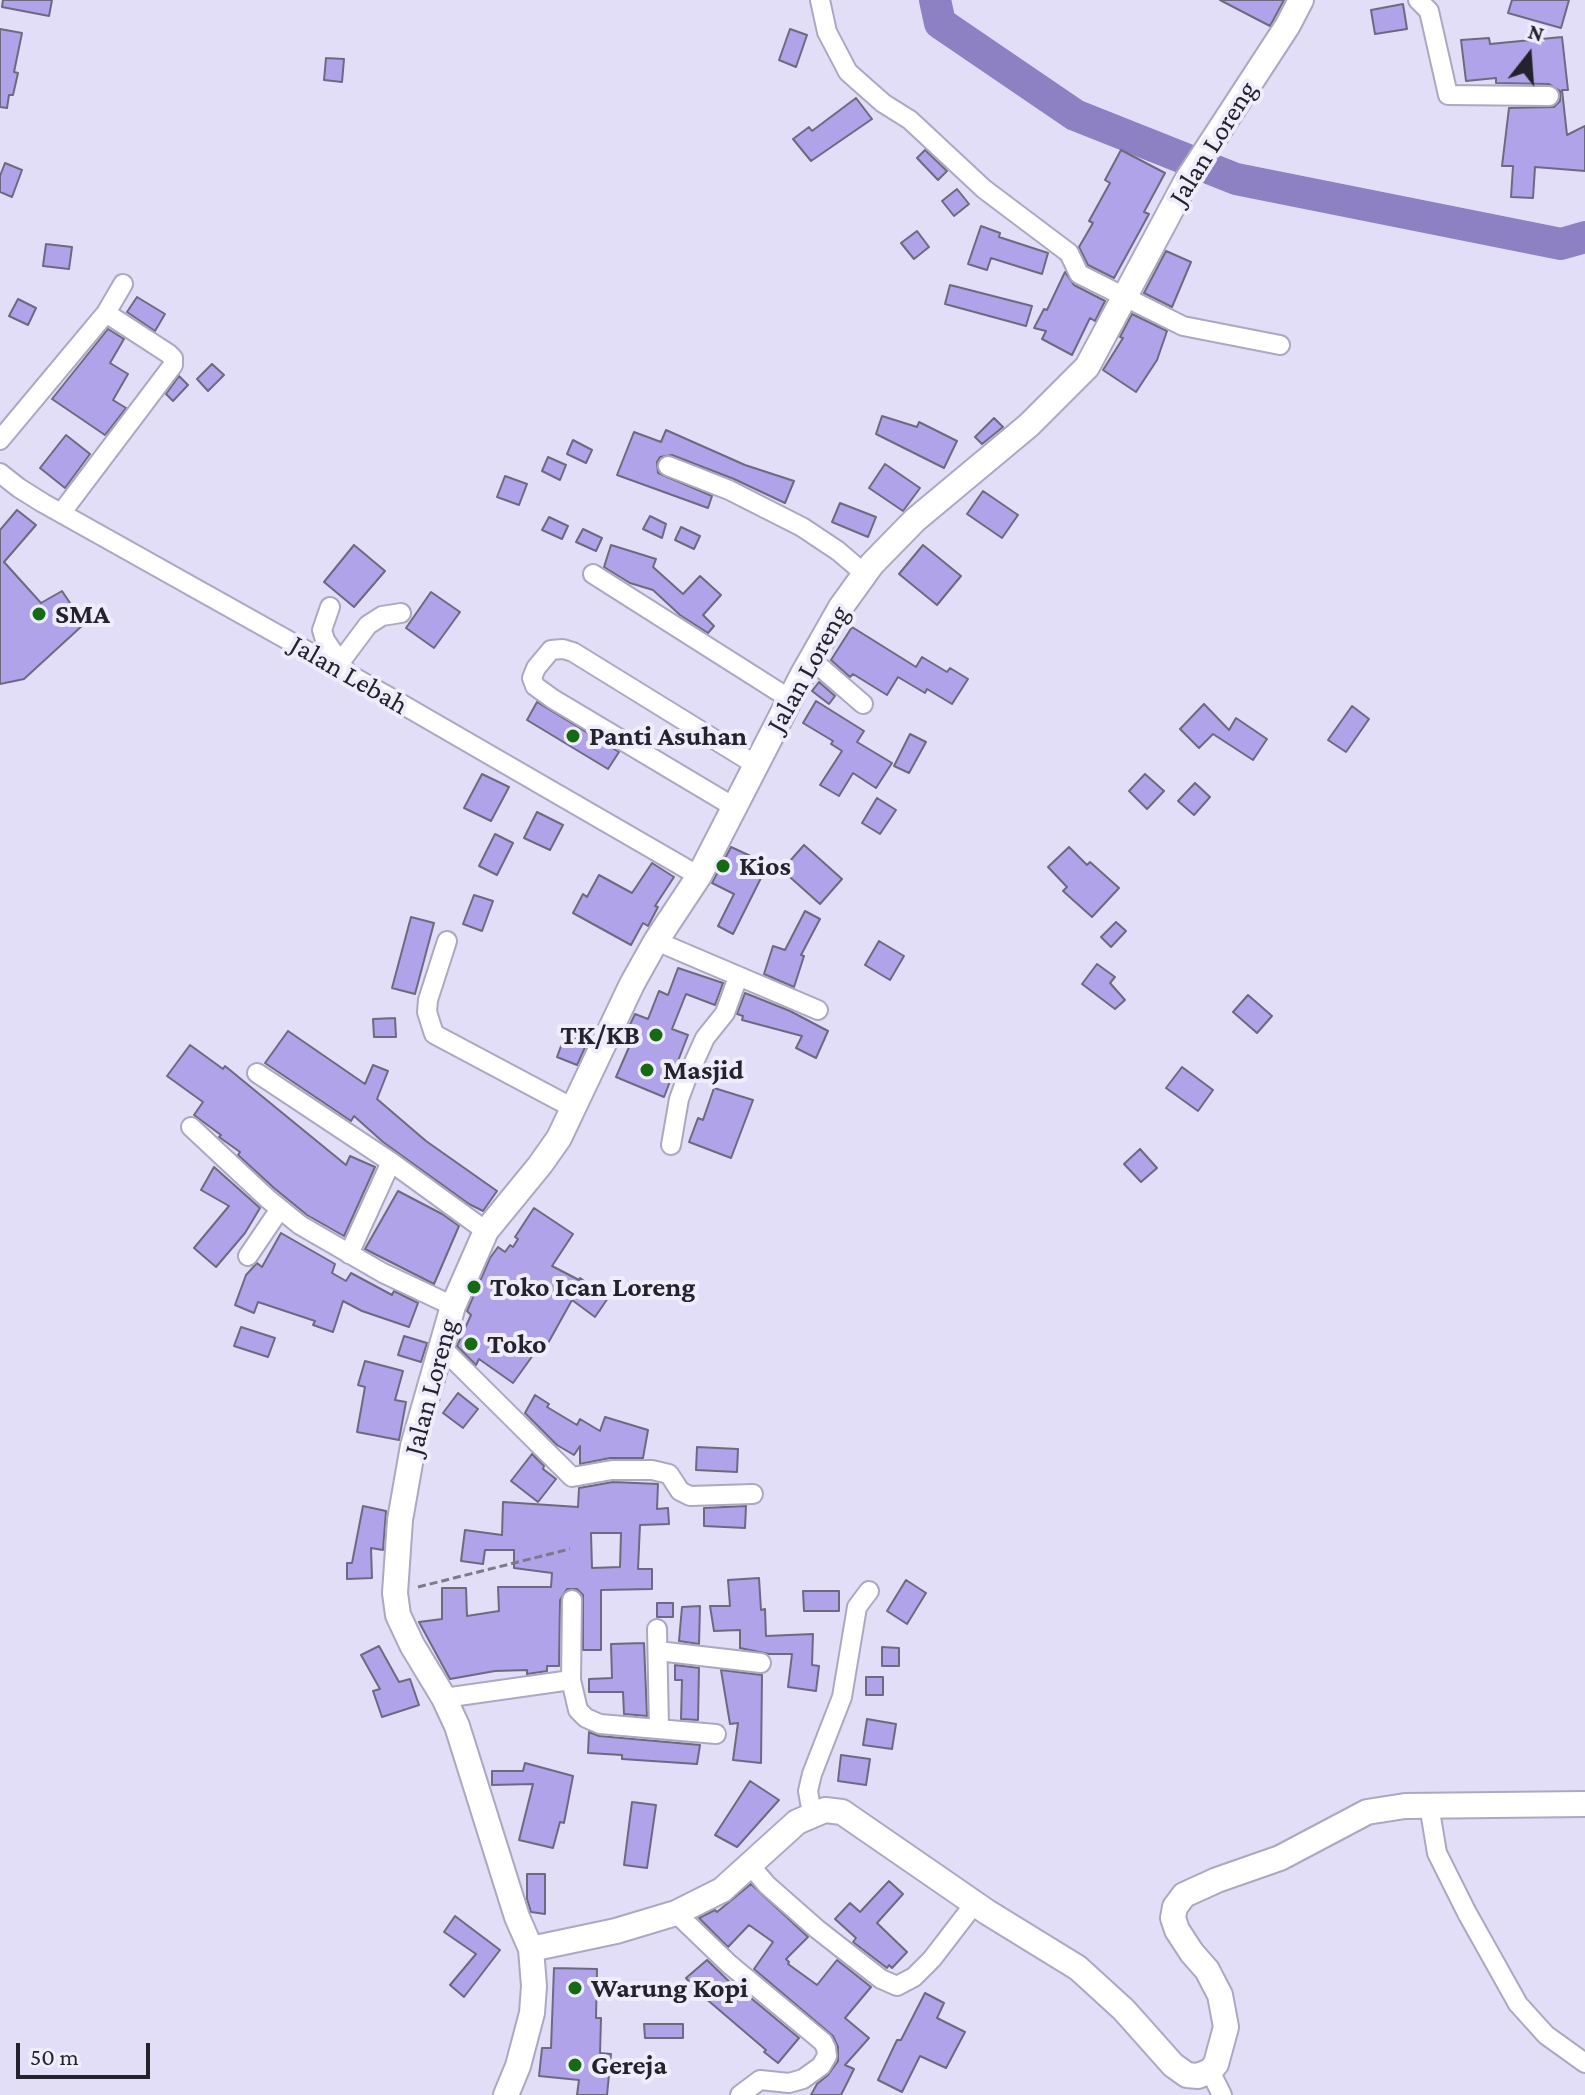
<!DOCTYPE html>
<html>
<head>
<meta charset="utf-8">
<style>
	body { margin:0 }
	#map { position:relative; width:1585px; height:2095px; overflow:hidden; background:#e2def8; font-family:"Crimson Pro",serif }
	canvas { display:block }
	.north { position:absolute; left:1489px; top:16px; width:80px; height:80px; -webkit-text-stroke:6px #efedfc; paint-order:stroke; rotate:17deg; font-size:22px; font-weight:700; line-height:32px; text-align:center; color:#24222c }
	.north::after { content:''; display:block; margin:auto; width:28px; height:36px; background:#24222c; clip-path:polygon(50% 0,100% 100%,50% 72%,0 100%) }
	.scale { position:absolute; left:16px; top:2043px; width:134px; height:36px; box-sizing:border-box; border:4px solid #24222c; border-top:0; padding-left:10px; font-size:24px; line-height:28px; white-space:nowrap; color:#24222c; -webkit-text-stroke:6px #efedfc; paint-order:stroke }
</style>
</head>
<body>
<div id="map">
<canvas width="1585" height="2095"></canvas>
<div class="north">N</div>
<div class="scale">50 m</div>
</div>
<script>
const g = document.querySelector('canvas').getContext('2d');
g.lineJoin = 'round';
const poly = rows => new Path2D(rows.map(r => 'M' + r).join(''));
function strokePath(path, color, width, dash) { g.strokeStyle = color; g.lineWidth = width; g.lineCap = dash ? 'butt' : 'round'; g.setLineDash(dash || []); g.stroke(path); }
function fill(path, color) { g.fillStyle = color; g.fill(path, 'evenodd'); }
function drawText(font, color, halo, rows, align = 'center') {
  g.font = font + ' "Crimson Pro",serif'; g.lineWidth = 8; g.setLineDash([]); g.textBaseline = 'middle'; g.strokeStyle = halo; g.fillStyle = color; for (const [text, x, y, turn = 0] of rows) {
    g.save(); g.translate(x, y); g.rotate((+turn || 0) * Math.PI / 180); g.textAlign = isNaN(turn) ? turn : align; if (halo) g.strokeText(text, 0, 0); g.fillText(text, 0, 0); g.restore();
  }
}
const river = poly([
	[935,0,940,23,1075,115,1236,179,1561,244,1585,237]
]);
const building = poly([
	[3,0,52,0,49,16,2,7,3,0],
	[1220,0,1284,0,1270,26,1220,0],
	[1512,0,1569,0,1561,28,1508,13,1512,0],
	[1403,4,1407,29,1375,34,1371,10,1403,4],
	[0,29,22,33,14,72,18,73,13,95,9,95,7,108,0,107,0,29],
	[790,29,807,35,796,67,779,60,790,29],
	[1562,37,1568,90,1562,90,1567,135,1585,126,1585,171,1535,167,1533,198,1511,197,1513,166,1502,166,1509,108,1554,107,1560,101,1560,91,1549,84,1496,83,1496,78,1466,81,1461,40,1489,38,1490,44,1562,37],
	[326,58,344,59,342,82,324,80,326,58],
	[856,98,872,119,811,161,793,139,809,127,812,131,856,98],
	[925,150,947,171,938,180,917,158,925,150],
	[1121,150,1165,173,1144,212,1149,214,1114,278,1088,265,1079,247,1093,223,1089,221,1110,183,1105,180,1121,150],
	[5,163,22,170,12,197,0,192,0,176,5,163],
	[957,189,969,204,954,216,942,201,957,189],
	[981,226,1000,233,999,237,1048,253,1042,274,991,258,987,270,968,264,981,226],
	[917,231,929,247,914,259,901,243,917,231],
	[46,244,72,247,69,269,43,266,46,244],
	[1166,251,1191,262,1172,307,1144,293,1166,251],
	[1065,272,1074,285,1105,301,1095,321,1090,318,1072,355,1042,339,1046,331,1034,328,1044,309,1047,310,1065,272],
	[950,285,1032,306,1026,326,945,304,950,285],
	[137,297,165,314,155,331,127,312,137,297],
	[18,299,36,308,28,325,9,316,18,299],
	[1132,314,1167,331,1157,360,1136,392,1103,370,1123,338,1120,337,1132,314],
	[108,329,124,339,110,363,128,374,113,400,126,408,105,435,52,399,108,329],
	[212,364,224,375,208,391,197,379,212,364],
	[179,376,188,385,173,401,166,394,179,376],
	[882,416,917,427,919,422,957,441,944,468,876,434,882,416],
	[994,418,1003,427,982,444,975,437,994,418],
	[666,430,745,465,794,481,785,503,734,479,672,455,660,457,657,462,658,473,712,496,708,508,617,475,634,432,661,442,666,430],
	[66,435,90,454,65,488,40,468,66,435],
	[573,440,592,450,586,463,567,454,573,440],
	[548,457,566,465,560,480,542,471,548,457],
	[885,464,920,488,903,511,869,488,885,464],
	[505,476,527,484,519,505,497,497,505,476],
	[983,491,1018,515,1002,538,967,514,983,491],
	[840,503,876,517,868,537,832,522,840,503],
	[17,510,36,525,4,562,41,603,62,591,84,624,24,679,0,684,0,530,17,510],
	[650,516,666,524,662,538,643,529,650,516],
	[549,517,568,526,562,539,542,530,549,517],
	[681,527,700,536,694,549,675,540,681,527],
	[583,529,602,538,596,551,576,542,583,529],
	[354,545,385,571,354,607,324,582,354,545],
	[611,545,656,559,653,567,683,594,700,576,721,595,703,615,714,626,708,633,680,615,653,590,630,583,604,567,611,545],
	[923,545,961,576,937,605,899,574,923,545],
	[431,592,460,612,434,648,406,628,431,592],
	[852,627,916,667,922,657,947,672,950,668,968,679,952,704,927,689,925,693,898,677,887,695,853,674,850,677,831,660,852,627],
	[819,682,835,696,829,704,812,691,819,682],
	[816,701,864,731,857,742,892,763,876,788,853,773,839,796,820,785,842,751,831,744,833,741,803,723,816,701],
	[537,702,619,752,608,769,527,720,537,702],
	[1204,704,1229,730,1236,718,1267,739,1253,760,1213,734,1199,748,1180,729,1204,704],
	[1352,706,1369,719,1346,752,1328,740,1352,706],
	[910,734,926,742,909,773,894,766,910,734],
	[482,774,509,787,491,821,464,808,482,774],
	[1145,774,1164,791,1147,809,1129,791,1145,774],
	[1195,783,1210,797,1194,815,1178,801,1195,783],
	[877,798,896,810,880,834,862,823,877,798],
	[537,812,563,825,550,850,524,838,537,812],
	[495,834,513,843,497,875,479,866,495,834],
	[804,845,842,879,820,904,782,870,804,845],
	[731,847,768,864,733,934,718,926,734,894,712,883,731,847],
	[1069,847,1087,865,1090,862,1119,888,1092,917,1063,891,1067,887,1048,867,1069,847],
	[652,863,674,877,655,906,658,907,648,926,643,923,631,945,573,913,583,894,587,897,599,875,632,893,652,863],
	[474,895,493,901,482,931,463,924,474,895],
	[805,911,820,919,801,955,804,956,794,987,764,974,773,946,785,950,805,911],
	[411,917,434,923,415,994,392,988,411,917],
	[1116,922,1126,931,1111,947,1101,937,1116,922],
	[879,941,904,956,890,980,865,965,879,941],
	[1097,964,1115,977,1110,983,1125,1000,1115,1009,1082,984,1097,964],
	[678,968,723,983,715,1005,686,994,672,1029,688,1035,664,1097,616,1077,633,1038,625,1035,635,1014,648,1019,659,991,668,995,678,968],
	[745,993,790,1011,828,1031,816,1058,796,1048,802,1036,742,1020,743,1016,737,1014,745,993],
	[1248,995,1272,1016,1257,1033,1233,1012,1248,995],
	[395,1018,396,1037,374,1037,373,1019,395,1018],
	[288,1031,365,1084,373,1065,388,1071,377,1099,426,1141,497,1191,483,1211,469,1204,383,1142,354,1116,351,1121,265,1063,288,1031],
	[565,1035,587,1043,577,1065,557,1057,565,1035],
	[190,1045,223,1069,225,1066,346,1165,350,1156,375,1167,344,1236,307,1215,274,1188,238,1155,240,1152,219,1137,221,1135,194,1115,203,1102,167,1076,190,1045],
	[1182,1067,1213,1090,1198,1111,1166,1088,1182,1067],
	[714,1088,753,1100,731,1158,689,1142,698,1118,703,1120,714,1088],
	[1140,1149,1157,1168,1141,1182,1124,1164,1140,1149],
	[214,1167,260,1208,245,1233,216,1267,194,1248,229,1206,201,1190,214,1167],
	[398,1191,442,1214,459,1226,434,1284,365,1249,398,1191],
	[534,1208,573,1234,552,1266,579,1280,580,1278,608,1298,595,1317,572,1300,542,1354,536,1351,513,1383,479,1359,476,1365,457,1346,471,1315,467,1311,490,1258,498,1247,505,1252,510,1245,513,1247,518,1239,515,1237,534,1208],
	[281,1233,335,1264,332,1273,346,1281,351,1273,392,1295,394,1291,418,1303,409,1327,362,1311,343,1301,333,1332,313,1325,315,1321,258,1302,254,1313,235,1305,246,1275,257,1263,262,1267,281,1233],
	[241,1327,275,1338,268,1357,234,1346,241,1327],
	[404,1336,427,1343,421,1362,398,1355,404,1336],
	[365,1361,403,1371,395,1400,406,1402,399,1440,357,1432,365,1387,358,1385,365,1361],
	[458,1393,478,1409,463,1428,443,1413,458,1393],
	[535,1395,549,1404,547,1407,577,1425,580,1419,600,1431,605,1417,648,1430,643,1458,610,1458,580,1464,580,1446,574,1455,557,1445,525,1413,535,1395],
	[697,1447,738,1449,737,1472,696,1470,697,1447],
	[532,1454,544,1466,543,1469,556,1479,538,1502,511,1481,532,1454],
	[613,1482,658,1484,657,1509,668,1508,669,1524,640,1525,638,1569,652,1569,652,1589,601,1590,601,1650,583,1650,583,1595,577,1589,567,1589,560,1600,559,1666,547,1666,547,1671,527,1674,527,1670,495,1671,450,1679,419,1622,442,1619,442,1588,466,1588,467,1616,499,1611,498,1587,551,1587,552,1573,514,1568,514,1550,485,1550,483,1564,461,1561,465,1530,502,1535,503,1502,578,1507,579,1488,613,1482],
	[591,1533,621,1533,620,1567,592,1568,591,1533],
	[363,1506,386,1511,383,1550,371,1548,372,1578,347,1579,347,1563,352,1563,363,1506],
	[746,1506,745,1528,704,1526,704,1508,746,1506],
	[759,1578,761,1610,765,1609,766,1636,813,1634,812,1665,819,1666,816,1691,788,1687,792,1654,769,1654,740,1648,740,1630,714,1631,710,1606,730,1606,728,1580,759,1578],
	[906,1580,926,1593,907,1624,887,1611,906,1580],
	[803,1591,839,1591,839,1611,804,1611,803,1591],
	[657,1603,673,1603,673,1617,657,1617,657,1603],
	[700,1606,699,1644,679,1641,682,1607,700,1606],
	[644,1643,647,1716,624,1714,623,1692,589,1692,589,1679,612,1678,611,1644,644,1643],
	[379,1646,399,1682,410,1679,419,1705,382,1717,373,1691,380,1689,361,1655,379,1646],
	[882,1647,899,1648,899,1666,882,1666,882,1647],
	[675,1665,699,1668,698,1720,681,1719,682,1680,675,1680,675,1665],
	[721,1670,762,1675,761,1763,733,1760,738,1723,730,1724,721,1670],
	[866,1677,883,1677,883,1695,866,1695,866,1677],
	[867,1719,896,1724,892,1749,863,1745,867,1719],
	[589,1732,599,1736,700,1745,697,1764,622,1759,622,1755,588,1753,589,1732],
	[841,1755,870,1759,866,1785,838,1781,841,1755],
	[525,1763,573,1776,564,1823,560,1822,553,1848,519,1840,533,1784,492,1785,492,1771,523,1771,525,1763],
	[750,1781,779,1800,737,1847,715,1835,750,1781],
	[632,1802,656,1805,647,1868,624,1865,632,1802],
	[527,1874,545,1874,545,1914,531,1912,527,1899,527,1874],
	[889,1881,903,1894,877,1923,907,1952,892,1968,889,1965,887,1968,853,1942,856,1938,835,1919,850,1903,860,1912,889,1881],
	[751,1884,808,1937,786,1959,789,1962,788,1964,817,1985,837,1960,871,1987,845,2018,869,2038,845,2065,854,2069,841,2095,811,2095,817,2084,828,2075,838,2061,838,2047,833,2036,754,1969,773,1942,749,1925,728,1947,699,1918,715,1910,717,1912,751,1884],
	[455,1916,500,1950,464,1997,450,1985,476,1954,444,1932,455,1916],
	[707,1960,739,1991,740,1989,799,2038,778,2063,764,2052,766,2050,697,1991,686,1978,707,1960],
	[554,1968,597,1969,596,2018,601,2018,600,2053,611,2054,607,2095,577,2095,579,2080,539,2076,542,2048,551,2048,554,1968],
	[925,1993,944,2003,937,2018,965,2032,946,2068,920,2056,902,2092,878,2080,897,2040,901,2040,925,1993],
	[644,2024,683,2024,683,2038,645,2038,644,2024]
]);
const path = poly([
	[418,1587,570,1549]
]);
const street = poly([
	[820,0,827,32,848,72,883,103,910,120,984,189,1069,253,1079,274,1183,326,1280,345],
	[1418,0,1429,11,1448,95,1549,96],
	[0,440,106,313,123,284],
	[668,466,729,490,802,527,838,551,865,574],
	[0,473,19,488,43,503,393,699,699,876],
	[62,512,173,365,173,358,169,354,106,313],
	[593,574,790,699],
	[330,607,322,630,325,640,346,671],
	[811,659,863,704],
	[341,661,368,625,382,616,401,613],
	[734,807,553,699,535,686,532,678,536,668,551,650,563,649,573,652,756,765],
	[447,941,428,1000,427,1012,434,1034,573,1108],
	[656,941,818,1010],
	[257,1073,391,1162,486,1231],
	[191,1127,268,1199,300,1225,383,1273,453,1306],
	[671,1145,679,1099,686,1080,705,1038,725,1013,738,977],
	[349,1254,391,1162],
	[248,1256,280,1209],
	[441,1347,572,1477,612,1470,652,1470,669,1474,680,1491,690,1496,753,1494],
	[657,1629,659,1728],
	[658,1651,761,1663],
	[571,1680,578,1710,586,1718,600,1724,716,1734],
	[444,1698,571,1680,572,1600],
	[1429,1805,1437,1853,1467,1913,1518,2004,1546,2035,1585,2063],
	[812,1814,808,1791,812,1774,842,1697,857,1607,869,1591],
	[749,1864,767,1885,817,1929,881,1979,897,1986,914,1977,932,1959,975,1903],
	[676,1913,729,1964,823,2042,826,2048,827,2056,821,2066,803,2079,789,2083,760,2080,740,2095],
	[1210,2071,1222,2095]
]);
const secondary = poly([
	[531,1949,616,1931,676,1913,722,1890,797,1822,825,1810,842,1812,987,1912,1078,1968,1124,2010,1173,2065,1187,2075,1198,2076,1210,2071,1216,2064,1226,2027,1220,1995,1207,1970,1192,1953,1177,1930,1173,1918,1175,1907,1184,1895,1217,1880,1280,1858,1367,1812,1405,1806,1585,1804],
	[506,2095,518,2066,532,2013,534,1986,531,1949,517,1917,457,1726,444,1698,412,1645,398,1615,395,1593,400,1520,413,1446,453,1306,486,1231,540,1165,559,1138,632,984,656,941,699,876,803,674,841,607,872,564,915,520,1029,425,1087,367,1187,180,1288,25,1301,0]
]);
const markers = [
	[39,614,8,"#146b13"],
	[573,736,8,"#146b13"],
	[723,866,8,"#146b13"],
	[656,1035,8,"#146b13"],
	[647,1070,8,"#146b13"],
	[474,1287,8,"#146b13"],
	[471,1344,8,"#146b13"],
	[575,1988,8,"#146b13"],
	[575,2065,8,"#146b13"]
];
const streetNames = [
	["Jalan Loreng",1213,143,-58],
	["Jalan Loreng",808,669,-61],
	["Jalan Lebah",349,675,30],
	["Jalan Loreng",431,1387,-75]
];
const poiNames = [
	["SMA",55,614],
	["Panti Asuhan",589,736],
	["Kios",739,866],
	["TK/KB",640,1035,"right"],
	["Masjid",663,1070],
	["Toko Ican Loreng",490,1287],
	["Toko",487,1344],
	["Warung Kopi",591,1988],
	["Gereja",591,2065]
];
strokePath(river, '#8d80c3', 32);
fill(building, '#b1a3e9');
strokePath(building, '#6d6a80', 2);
strokePath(street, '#aba8c0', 22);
strokePath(secondary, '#aba8c0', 28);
strokePath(path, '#7c798a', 3, [8, 4]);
strokePath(street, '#fff', 18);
strokePath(secondary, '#fff', 24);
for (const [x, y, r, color] of markers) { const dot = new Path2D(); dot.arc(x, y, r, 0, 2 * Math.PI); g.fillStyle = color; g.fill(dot); strokePath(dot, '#efedfc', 3); }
drawText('28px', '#24222c', '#efedfc', streetNames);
drawText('bold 28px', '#24222c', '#efedfc', poiNames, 'left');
</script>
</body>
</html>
